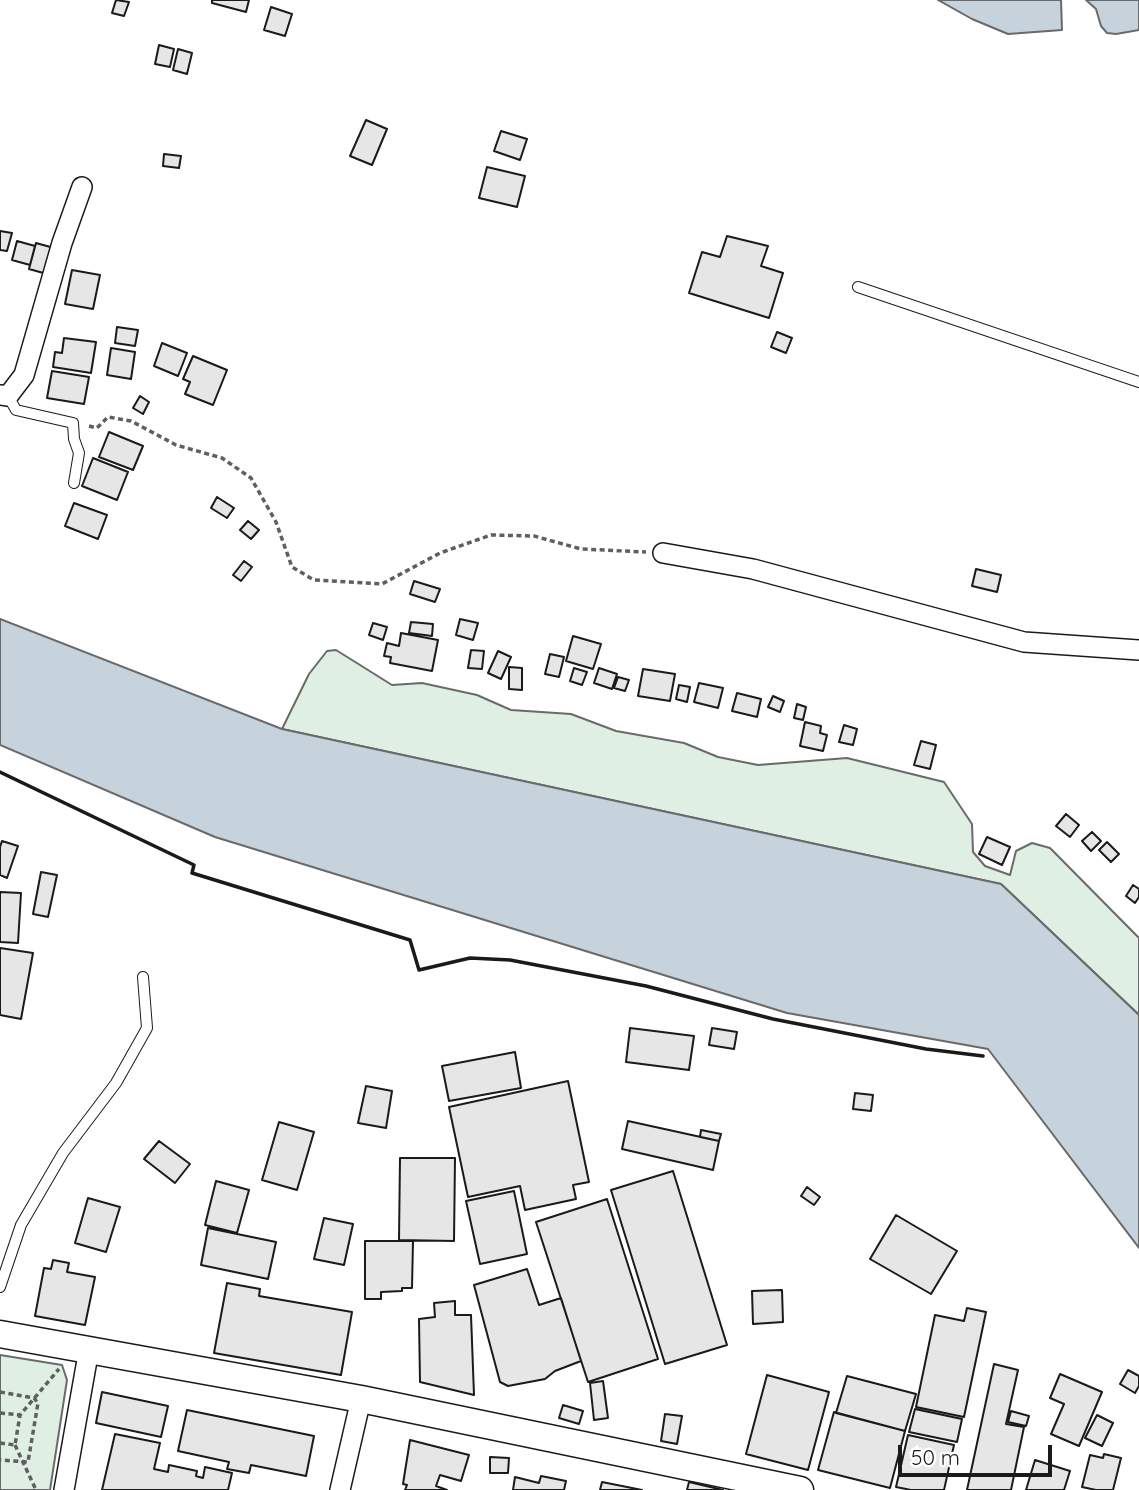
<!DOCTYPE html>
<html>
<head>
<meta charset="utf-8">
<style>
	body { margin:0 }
	#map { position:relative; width:1139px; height:1490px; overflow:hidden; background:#fff; font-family:Quicksand,sans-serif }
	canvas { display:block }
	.scale { position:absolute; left:898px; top:1445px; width:154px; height:32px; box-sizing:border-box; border:4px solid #1a1a1a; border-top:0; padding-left:9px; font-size:21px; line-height:24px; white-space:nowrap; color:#1a1a1a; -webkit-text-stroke:5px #fff; paint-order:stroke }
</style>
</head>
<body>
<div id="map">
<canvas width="1139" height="1490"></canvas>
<div class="scale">50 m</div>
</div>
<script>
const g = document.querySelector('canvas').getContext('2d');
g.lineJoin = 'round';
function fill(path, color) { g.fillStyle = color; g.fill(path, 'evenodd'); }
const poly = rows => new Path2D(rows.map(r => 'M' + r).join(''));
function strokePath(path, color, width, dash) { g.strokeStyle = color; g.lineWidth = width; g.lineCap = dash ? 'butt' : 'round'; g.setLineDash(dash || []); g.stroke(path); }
const green = poly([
	[336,650,392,685,422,683,477,695,511,710,571,714,616,731,684,743,718,757,758,765,847,758,944,782,972,824,973,852,985,866,1010,875,1016,851,1032,843,1050,848,1139,938,1139,1015,1001,884,282,729,309,674,327,651,336,650],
	[0,1355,62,1365,67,1380,50,1490,0,1490,0,1355]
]);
const water = poly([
	[938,0,1061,0,1062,30,1008,34,972,19,938,0],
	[1086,0,1139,0,1139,30,1116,34,1107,33,1101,26,1096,9,1086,0],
	[0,619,282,729,1001,884,1139,1015,1139,1248,988,1049,787,1013,215,837,0,745,0,619]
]);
const building = poly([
	[116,0,129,2,124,16,112,13,116,0],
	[212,0,249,0,246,12,212,3,212,0],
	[271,7,292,14,285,36,264,30,271,7],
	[159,45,174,49,170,67,155,64,159,45],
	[178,49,192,53,187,74,173,70,178,49],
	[366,120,387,129,372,165,350,156,366,120],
	[501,131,527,139,520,160,494,151,501,131],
	[164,154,181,156,179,168,163,166,164,154],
	[487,167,525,176,517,207,479,198,487,167],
	[0,231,12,233,7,251,0,250,0,231],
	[727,236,768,246,761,266,783,273,769,318,689,293,702,252,720,257,727,236],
	[17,241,35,246,30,265,12,260,17,241],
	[36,243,54,248,47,274,29,269,36,243],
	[72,270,100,275,93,309,65,304,72,270],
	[117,327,138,330,135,346,115,343,117,327],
	[777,332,792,338,786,353,771,347,777,332],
	[64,338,96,342,91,373,53,367,55,352,62,353,64,338],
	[162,343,187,353,178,376,154,366,162,343],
	[111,348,135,352,131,379,107,375,111,348],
	[193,356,227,370,213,405,185,394,190,382,183,379,193,356],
	[52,371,89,377,84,404,47,398,52,371],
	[140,396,149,402,143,414,133,408,140,396],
	[109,432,143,446,133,470,99,457,109,432],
	[93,458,128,472,117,500,82,486,93,458],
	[217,497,234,508,227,518,211,508,217,497],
	[74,503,107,515,98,539,65,526,74,503],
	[248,521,259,530,251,539,240,530,248,521],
	[244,561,252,567,241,581,233,575,244,561],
	[976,569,1001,575,997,592,972,586,976,569],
	[414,581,440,589,435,602,410,594,414,581],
	[460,619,478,623,473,640,456,635,460,619],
	[411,622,433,624,432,636,409,633,411,622],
	[373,623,387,627,383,640,369,635,373,623],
	[401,633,438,640,432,671,390,663,391,657,384,656,387,643,399,646,401,633],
	[573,636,601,644,593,669,566,661,573,636],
	[471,650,484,651,482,669,468,668,471,650],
	[498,651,511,657,501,679,488,673,498,651],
	[550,654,564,657,559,677,545,674,550,654],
	[509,667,522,668,522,690,509,689,509,667],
	[574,668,587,672,582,685,570,681,574,668],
	[599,668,617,674,612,689,594,683,599,668],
	[643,669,675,674,670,701,638,696,643,669],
	[618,677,629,680,625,691,614,688,618,677],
	[699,683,723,688,718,708,694,702,699,683],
	[679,685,690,687,687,702,676,699,679,685],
	[737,693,761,699,757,717,732,711,737,693],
	[773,696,784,701,780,712,768,707,773,696],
	[797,704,806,707,803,720,794,718,797,704],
	[805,722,821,726,820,733,827,735,823,751,800,746,805,722],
	[844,725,857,729,853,745,839,742,844,725],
	[921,741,936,745,930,769,914,765,921,741],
	[1066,814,1079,825,1070,837,1056,826,1066,814],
	[1092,832,1101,841,1091,851,1082,841,1092,832],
	[987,837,1010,847,1002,865,979,854,987,837],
	[2,841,18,846,7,878,0,875,0,847,2,841],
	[1107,842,1119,854,1111,862,1099,850,1107,842],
	[41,872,57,875,48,917,33,914,41,872],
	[1133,885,1139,889,1139,897,1135,903,1126,896,1133,885],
	[0,892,21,893,18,943,0,942,0,892],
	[0,948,33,953,21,1019,0,1015,0,948],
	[630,1028,694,1036,689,1070,626,1062,630,1028],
	[712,1028,737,1032,734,1049,709,1045,712,1028],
	[515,1052,521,1088,449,1101,442,1066,515,1052],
	[568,1081,589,1182,573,1185,576,1199,525,1210,520,1186,468,1197,449,1107,568,1081],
	[366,1086,392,1091,386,1128,358,1123,366,1086],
	[855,1093,873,1095,871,1111,853,1109,855,1093],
	[628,1121,719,1141,713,1170,622,1149,628,1121],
	[279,1122,314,1132,297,1190,262,1180,279,1122],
	[701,1130,721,1134,719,1141,700,1137,701,1130],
	[159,1141,190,1164,175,1183,144,1159,159,1141],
	[400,1158,455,1158,454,1241,399,1240,400,1158],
	[673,1171,727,1345,665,1364,611,1190,673,1171],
	[216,1181,249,1190,237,1233,205,1225,216,1181],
	[807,1187,820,1197,814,1205,801,1196,807,1187],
	[514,1191,527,1254,480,1264,466,1201,514,1191],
	[88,1198,120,1207,106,1252,75,1243,88,1198],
	[607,1199,658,1359,588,1382,536,1222,607,1199],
	[896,1215,957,1251,931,1294,870,1259,896,1215],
	[324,1218,353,1224,344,1265,314,1259,324,1218],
	[208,1228,276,1242,268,1279,201,1265,208,1228],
	[365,1241,413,1241,412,1288,402,1288,402,1291,381,1292,381,1299,365,1299,365,1241],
	[53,1260,69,1263,67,1272,95,1277,85,1325,35,1316,44,1268,51,1269,53,1260],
	[527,1269,539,1305,561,1298,581,1361,555,1371,545,1379,508,1386,500,1382,474,1285,527,1269],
	[227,1283,260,1289,259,1296,352,1312,341,1375,214,1353,227,1283],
	[782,1290,783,1322,753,1324,752,1291,782,1290],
	[455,1301,455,1315,471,1315,474,1395,420,1382,419,1319,435,1317,434,1303,455,1301],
	[967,1308,986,1312,964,1417,916,1407,935,1315,964,1321,967,1308],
	[994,1364,1018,1370,1006,1424,1024,1427,1011,1490,967,1490,994,1364],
	[1128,1370,1139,1376,1139,1386,1135,1393,1120,1384,1128,1370],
	[1060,1374,1102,1392,1079,1446,1051,1434,1064,1404,1050,1398,1060,1374],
	[767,1375,829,1392,808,1470,746,1454,767,1375],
	[847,1376,916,1394,905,1431,836,1413,847,1376],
	[603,1381,608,1418,594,1420,590,1383,603,1381],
	[102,1392,168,1406,161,1437,96,1423,102,1392],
	[563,1405,583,1411,579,1424,559,1418,563,1405],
	[915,1409,962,1419,957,1442,909,1432,915,1409],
	[187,1410,314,1436,306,1476,251,1465,249,1473,227,1469,229,1462,178,1451,187,1410],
	[1011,1411,1029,1416,1026,1426,1008,1422,1011,1411],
	[834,1412,905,1431,890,1488,818,1470,834,1412],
	[665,1414,682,1416,677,1444,661,1441,665,1414],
	[1097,1415,1113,1423,1102,1446,1085,1438,1097,1415],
	[115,1434,160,1443,154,1469,168,1472,169,1465,197,1471,196,1476,203,1478,205,1467,232,1473,228,1490,102,1490,115,1434],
	[908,1435,954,1445,944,1490,911,1490,896,1487,908,1435],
	[410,1440,469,1455,461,1481,440,1475,436,1486,447,1490,405,1490,407,1485,403,1484,410,1440],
	[1104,1454,1121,1458,1113,1490,1096,1490,1082,1487,1090,1455,1103,1458,1104,1454],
	[490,1457,509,1458,508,1473,490,1473,490,1457],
	[1035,1460,1070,1471,1064,1490,1026,1490,1035,1460],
	[541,1476,566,1481,564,1490,513,1490,515,1477,539,1483,541,1476],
	[602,1482,642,1490,600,1490,602,1482],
	[689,1482,723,1490,687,1490,689,1482]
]);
const path = poly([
	[89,426,97,428,108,417,131,421,176,445,222,458,251,478,276,522,292,567,314,580,382,584,440,553,491,535,534,536,581,549,646,552],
	[0,1392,34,1398,38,1403,28,1462,0,1460],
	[0,1413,20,1415],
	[0,1443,15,1445,20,1415,59,1369],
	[15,1445,36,1490]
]);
const lane = poly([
	[858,287,1139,382],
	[8,396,16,410,73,423,74,439,79,453,74,483],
	[0,1287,21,1225,63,1153,116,1083,147,1028,143,977]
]);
const street = poly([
	[0,395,8,396,24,375,62,243,82,187],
	[663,553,753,569,1024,642,1139,650],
	[64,1490,89,1349],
	[340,1490,361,1399]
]);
const secondary = poly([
	[0,1334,361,1399,800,1490]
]);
const wall = poly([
	[0,772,194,865,192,873,410,940,419,970,470,958,510,960,646,986,773,1019,926,1049,983,1056]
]);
fill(green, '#e0efe3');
strokePath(green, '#6a6a6a', 2);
fill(water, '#c6d2dc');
strokePath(water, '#6a6a6a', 2);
fill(building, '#e6e6e6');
strokePath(building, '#1a1a1a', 2);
strokePath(lane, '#1a1a1a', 12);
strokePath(street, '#1a1a1a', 22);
strokePath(secondary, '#1a1a1a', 29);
strokePath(path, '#5f5f5f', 3.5, [5, 3.5]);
strokePath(lane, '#fff', 10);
strokePath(street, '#fff', 19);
strokePath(secondary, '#fff', 26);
strokePath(wall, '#1a1a1a', 3.5);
</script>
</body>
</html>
